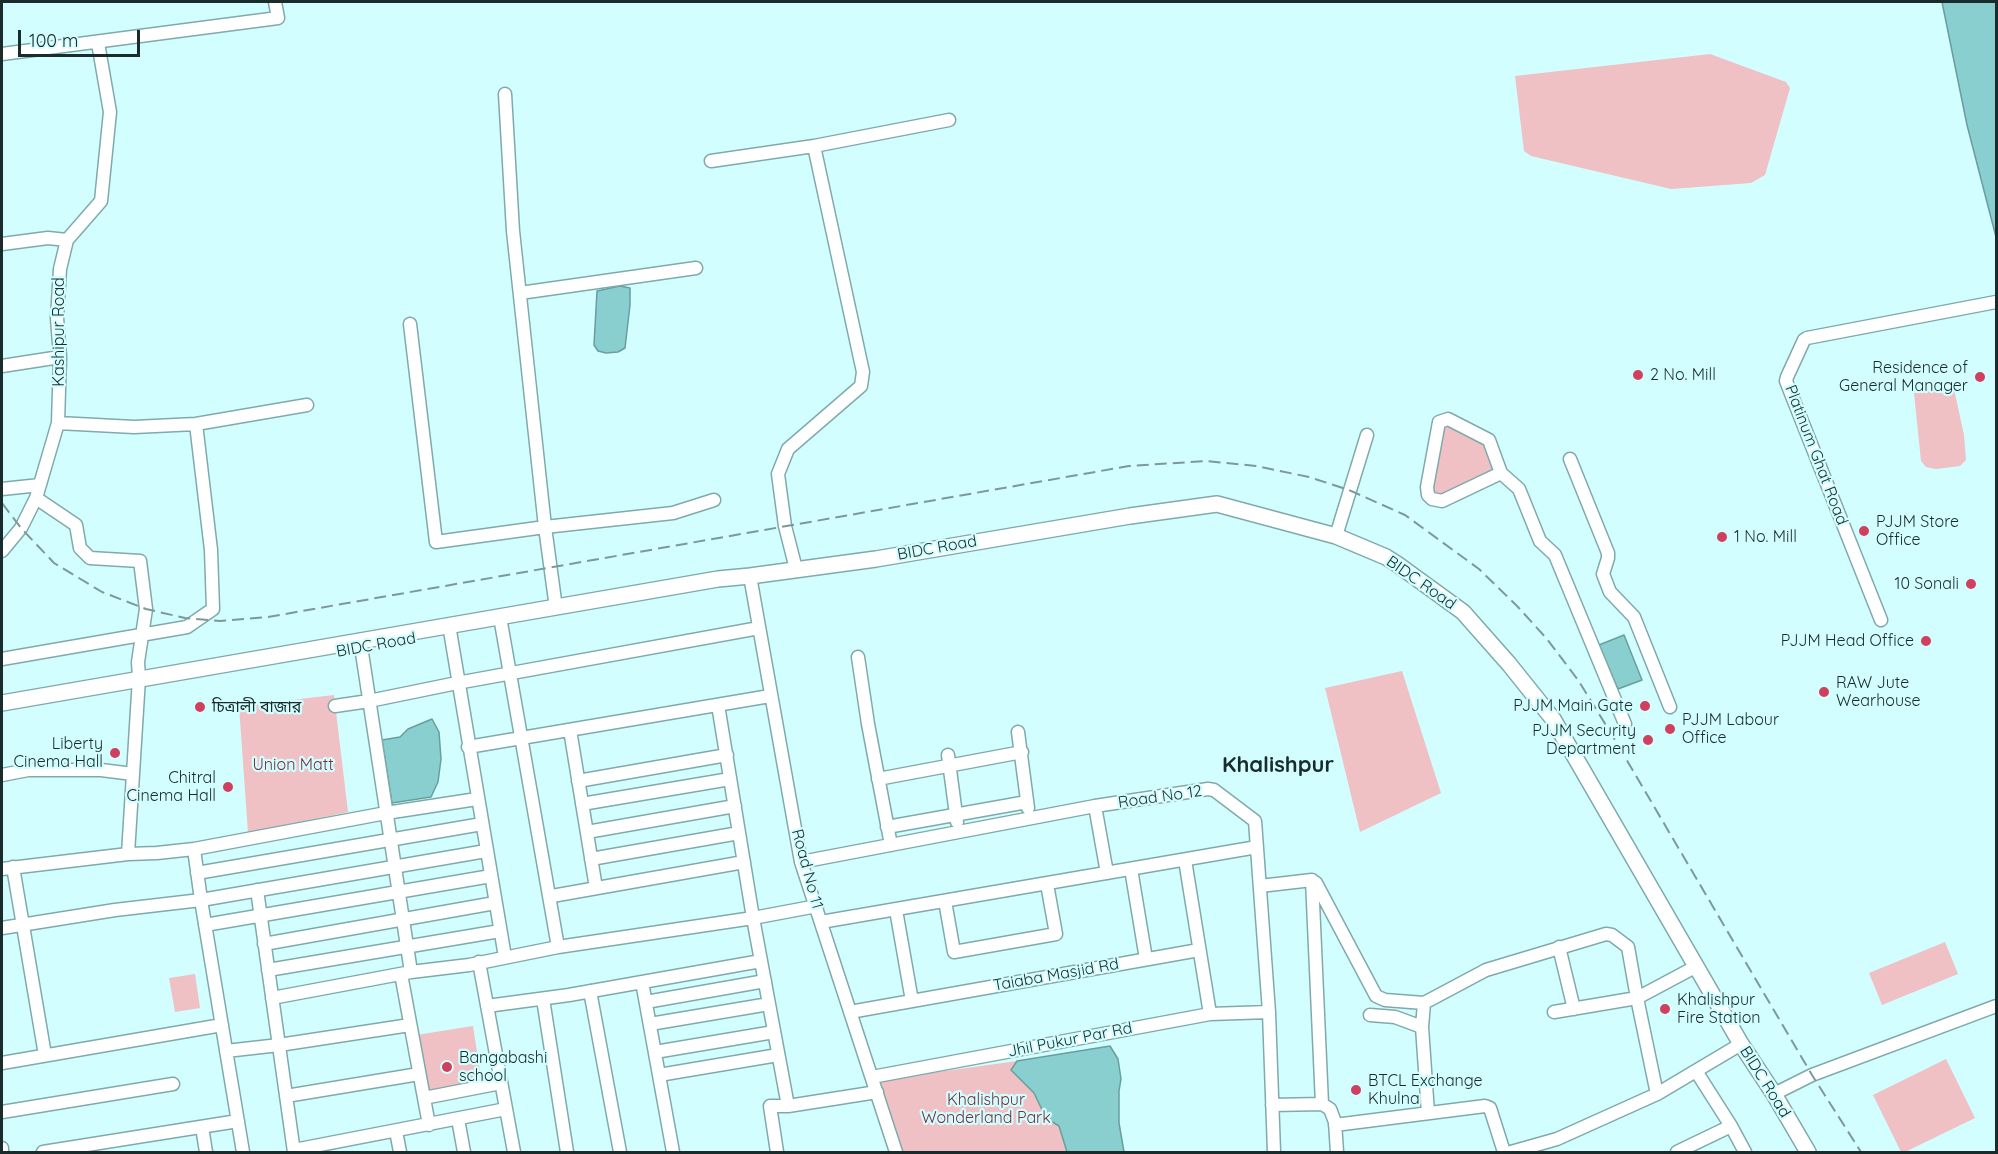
<!DOCTYPE html>
<html>
<head>
<meta charset="utf-8">
<style>
	body { margin:0 }
	#map { position:relative; width:1998px; height:1154px; overflow:hidden; background:#d3feff; font-family:Quicksand,sans-serif }
	canvas { display:block }
	.frame { position:absolute; inset:0; border:3px solid #1a2b2b; pointer-events:none }
	.scale { position:absolute; left:18px; top:30px; width:122px; height:27px; box-sizing:border-box; border:3px solid #1a2b2b; border-top:0; padding-left:8px; font-size:18px; line-height:21px; white-space:nowrap; color:#1a2b2b; -webkit-text-stroke:4px #d3feff; paint-order:stroke }
</style>
</head>
<body>
<div id="map">
<canvas width="1998" height="1154"></canvas>
<div class="frame"></div>
<div class="scale">100 m</div>
</div>
<script>
const g = document.querySelector('canvas').getContext('2d');
g.lineJoin = 'round';
function fill(path, color) { g.fillStyle = color; g.fill(path, 'evenodd'); }
const poly = rows => new Path2D(rows.map(r => 'M' + r).join(''));
function strokePath(path, color, width, dash) { g.strokeStyle = color; g.lineWidth = width; g.lineCap = dash ? 'butt' : 'round'; g.setLineDash(dash || []); g.stroke(path); }
function drawText(font, color, halo, rows, align = 'center') {
  g.font = font + ' Quicksand,"Noto Sans Bengali",sans-serif'; g.lineWidth = 4.5; g.setLineDash([]); g.textBaseline = 'middle'; g.strokeStyle = halo; g.fillStyle = color; for (const [text, x, y, turn = 0] of rows) {
    g.save(); g.translate(x, y); g.rotate((+turn || 0) * Math.PI / 180); g.textAlign = isNaN(turn) ? turn : align; if (halo) g.strokeText(text, 0, 0); g.fillText(text, 0, 0); g.restore();
  }
}
const green = poly([
	[1710,54,1786,82,1790,88,1765,175,1751,183,1671,189,1531,156,1524,151,1515,76],
	[1954,389,1964,435,1966,460,1960,466,1936,469,1926,467,1921,461,1914,393],
	[1439,422,1487,438,1501,473,1442,501,1427,491],
	[1402,671,1441,793,1360,832,1325,688],
	[334,695,348,812,248,833,239,706],
	[1945,942,1958,974,1882,1005,1869,973],
	[195,974,200,1008,175,1012,169,978],
	[473,1026,482,1084,425,1094,416,1035],
	[1946,1059,1975,1118,1905,1152,1901,1152,1873,1095],
	[1017,1061,1011,1070,1034,1093,1046,1118,1059,1126,1067,1152,898,1152,873,1081]
]);
const water = poly([
	[1942,2,1996,2,1996,237,1967,125,1942,2],
	[620,286,630,288,630,305,625,348,618,352,606,353,598,351,594,345,597,291,620,286],
	[1624,635,1642,680,1618,689,1599,645,1624,635],
	[432,719,439,732,441,759,438,782,431,797,392,803,382,740,400,737,408,729,432,719],
	[1110,1046,1118,1059,1121,1079,1119,1091,1119,1123,1124,1152,1067,1152,1059,1126,1046,1118,1034,1093,1011,1070,1017,1061,1110,1046]
]);
const minor = poly([
	[2,54,278,18,275,2],
	[505,94,513,231,545,527,556,608],
	[711,161,814,146,949,120],
	[2,244,48,238,67,240],
	[520,293,696,268],
	[410,324,436,542,545,527,673,513,714,500],
	[2,366,60,357],
	[58,423,134,427,196,424,307,405],
	[1570,459,1608,553,1608,558,1603,574,1610,592,1634,617,1670,707],
	[1501,473,1442,501,1432,499,1428,495,1427,487,1439,422,1448,419,1489,440,1501,473,1519,489,1540,541,1555,555,1625,724],
	[2,489,40,485],
	[36,498,76,525,80,548,90,558,140,561,146,609,138,662,139,678,128,854],
	[1336,536,1367,435],
	[2,551,21,528,36,498,58,423,60,357,57,318,60,269,67,240,101,201,110,112,98,43],
	[796,569,785,526,778,474,788,449,861,386,863,372,814,146],
	[750,576,801,862,896,1152],
	[500,617,558,947],
	[1881,620,1786,381,1787,377,1804,340,1807,338,1996,302],
	[449,625,505,957],
	[360,640,411,972],
	[858,657,868,724,891,845],
	[2,659,187,627,213,609,211,550,196,424],
	[718,705,753,918,788,1106],
	[335,706,369,701,457,683,759,628],
	[570,730,596,888],
	[1018,732,1028,808],
	[468,747,770,696],
	[948,755,957,822],
	[2,775,28,770,101,770,133,774],
	[878,779,1022,752],
	[578,781,727,755],
	[582,804,730,779],
	[1095,806,1107,873],
	[887,827,1027,802],
	[587,832,735,806],
	[194,849,201,900,243,1152],
	[591,859,739,833],
	[1185,860,1210,1014],
	[801,862,1095,806,1208,789,1214,790,1255,821,1269,1012,1274,1152],
	[13,867,45,1055],
	[2,869,128,854,157,853,194,849,386,813,477,799],
	[1131,869,1146,959],
	[197,873,482,824],
	[1313,881,1316,883,1376,996,1385,1000,1424,1003],
	[1260,886,1312,880,1322,1104],
	[257,890,294,1152],
	[552,896,744,862],
	[945,901,954,952,1056,934,1047,884],
	[896,910,912,1001],
	[821,922,1257,847],
	[205,925,491,876],
	[2,928,115,910,201,900,486,851],
	[264,944,495,903],
	[1559,947,1574,1009],
	[479,962,514,1152],
	[268,970,500,931],
	[401,974,429,1125],
	[642,982,673,1152],
	[590,991,620,1152],
	[272,998,411,972,469,965,558,947,753,918,817,906],
	[543,999,567,1152],
	[646,1002,765,981],
	[487,1006,569,995,761,961],
	[850,1012,1199,950],
	[1554,1012,1637,998,1697,966],
	[1370,1015,1395,1017,1422,1027],
	[650,1024,769,1004],
	[226,1051,279,1045,410,1025],
	[655,1052,774,1032],
	[2,1063,222,1025],
	[1696,1071,1731,1126,1745,1152],
	[659,1075,778,1055],
	[872,1077,1210,1014,1269,1012],
	[1774,1094,1812,1075,1996,1006],
	[286,1096,419,1074],
	[424,1098,501,1083],
	[1272,1105,1322,1104,1330,1109,1335,1122,1337,1152],
	[2,1112,173,1084],
	[1428,1113,1422,1027,1424,1003,1486,970,1606,934,1612,935,1628,947,1637,998,1657,1094],
	[458,1119,464,1152],
	[1335,1125,1485,1106,1490,1108,1504,1152],
	[202,1127,206,1152],
	[396,1131,400,1152],
	[2,1148,2,1152],
	[294,1150,506,1109],
	[43,1152,238,1121],
	[777,1152,770,1106,788,1106,877,1092],
	[1511,1152,1557,1139,1657,1094,1741,1044],
	[1677,1152,1731,1126]
]);
const major = poly([
	[2,703,718,579,750,576,876,559,1130,516,1217,504,1336,536,1386,557,1397,564,1463,612,1509,664,1553,719,1741,1044,1774,1094,1808,1152]
]);
const rail = poly([
	[2,503,21,528,54,563,102,592,146,609,185,618,220,621,268,617,1129,466,1207,461,1256,466,1309,477,1349,490,1405,515,1479,569,1518,607,1547,639,1578,680,1609,730,1812,1075,1861,1152]
]);
const markers = [
	[1638,375,6,"#d0405e"],
	[1980,377,6,"#d0405e"],
	[1864,531,6,"#d0405e"],
	[1722,537,6,"#d0405e"],
	[1971,584,6,"#d0405e"],
	[1926,641,6,"#d0405e"],
	[1824,692,6,"#d0405e"],
	[1645,706,6,"#d0405e"],
	[200,707,6,"#d0405e"],
	[1670,729,6,"#d0405e"],
	[1648,740,6,"#d0405e"],
	[115,753,6,"#d0405e"],
	[228,787,6,"#d0405e"],
	[1665,1009,6,"#d0405e"],
	[447,1067,6,"#d0405e"],
	[1356,1090,6,"#d0405e"]
];
const streetNames = [
	["Kashipur Road",59,332,-90],
	["Platinum Ghat Road",1816,455,69],
	["BIDC Road",937,548,-10],
	["BIDC Road",1421,583,35],
	["BIDC Road",376,645,-10],
	["Road No 12",1160,797,-8],
	["Road No 11",807,869,75],
	["Taiaba Masjid Rd",1056,975,-10],
	["Jhil Pukur Par Rd",1070,1040,-11],
	["BIDC Road",1765,1082,58]
];
const poiNames = [
	["Residence of",1968,368,"right"],
	["General Manager",1968,386,"right"],
	["2 No. Mill",1650,375],
	["PJJM Store",1876,522],
	["Office",1876,540],
	["1 No. Mill",1734,537],
	["10 Sonali",1959,584,"right"],
	["PJJM Head Office",1914,641,"right"],
	["RAW Jute",1836,683],
	["Wearhouse",1836,701],
	["PJJM Main Gate",1633,706,"right"],
	["চিত্রালী বাজার",212,707],
	["PJJM Labour",1682,720],
	["Office",1682,738],
	["PJJM Security",1636,731,"right"],
	["Department",1636,749,"right"],
	["Liberty",103,744,"right"],
	["Cinema Hall",103,762,"right"],
	["Chitral",216,778,"right"],
	["Cinema Hall",216,796,"right"],
	["Khalishpur",1677,1000],
	["Fire Station",1677,1018],
	["Bangabashi",459,1058],
	["school",459,1076],
	["BTCL Exchange",1368,1081],
	["Khulna",1368,1099]
];
const parkNames = [
	["Union Matt",293,765],
	["Khalishpur",986,1100],
	["Wonderland Park",986,1118]
];
const districtNames = [
	["Khalishpur",1278,765]
];
fill(green, '#efc0c4');
fill(water, '#8acfd0');
strokePath(water, '#689e9e', 1.5);
strokePath(minor, '#80aaaa', 15);
strokePath(major, '#80aaaa', 18);
strokePath(minor, '#fff', 12);
strokePath(major, '#fff', 15);
strokePath(rail, '#7b999a', 2, [12, 6]);
for (const [x, y, r, color] of markers) { const dot = new Path2D(); dot.arc(x, y, r, 0, 2 * Math.PI); g.fillStyle = color; g.fill(dot); strokePath(dot, '#d3feff', 2); }
drawText('16px', '#1a2b2b', '#d3feff', streetNames);
drawText('16px', '#1a2b2b', '#d3feff', poiNames, 'left');
drawText('16px', '#77303c', '#d3feff', parkNames);
drawText('bold 22px', '#1a2b2b', '#d3feff', districtNames);
</script>
</body>
</html>
